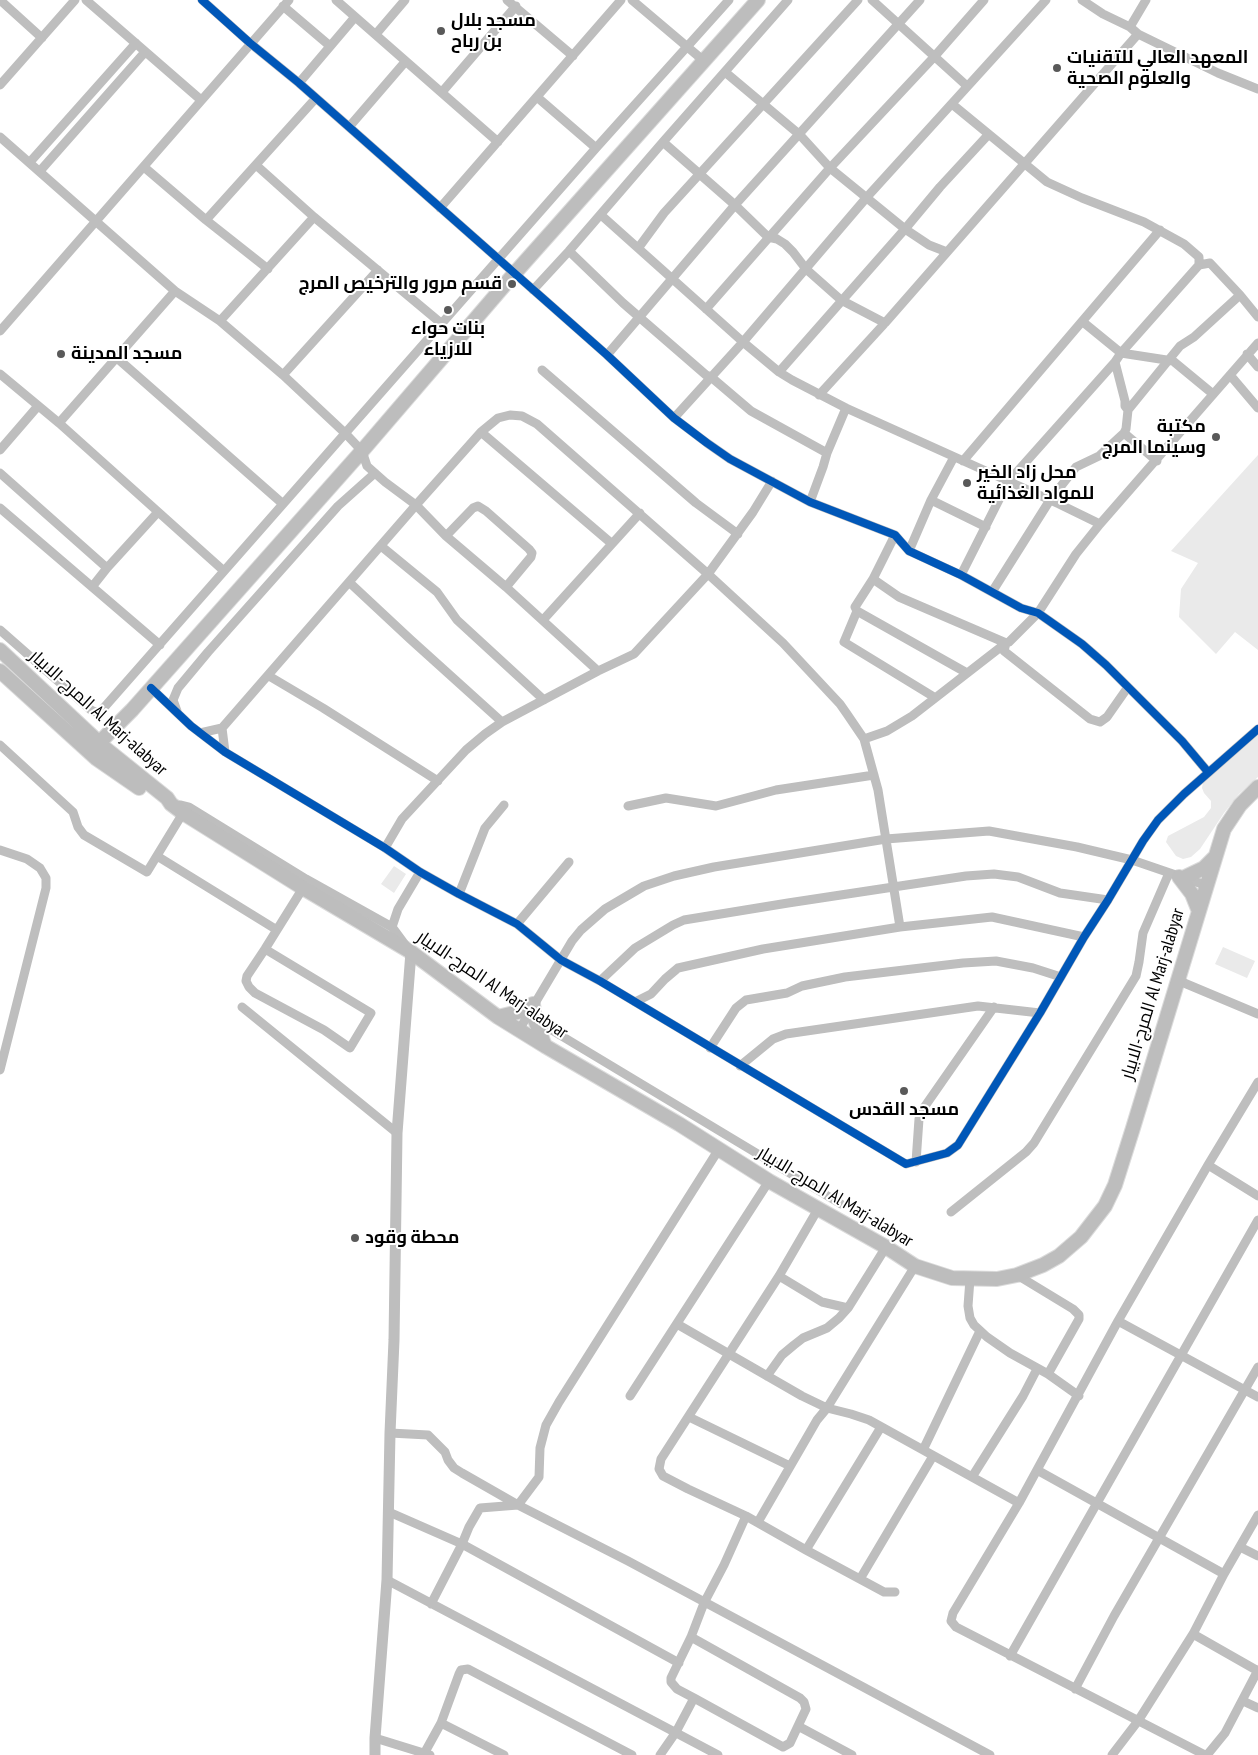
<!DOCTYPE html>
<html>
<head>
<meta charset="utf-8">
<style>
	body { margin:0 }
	canvas { display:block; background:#fff }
</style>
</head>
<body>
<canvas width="1258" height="1755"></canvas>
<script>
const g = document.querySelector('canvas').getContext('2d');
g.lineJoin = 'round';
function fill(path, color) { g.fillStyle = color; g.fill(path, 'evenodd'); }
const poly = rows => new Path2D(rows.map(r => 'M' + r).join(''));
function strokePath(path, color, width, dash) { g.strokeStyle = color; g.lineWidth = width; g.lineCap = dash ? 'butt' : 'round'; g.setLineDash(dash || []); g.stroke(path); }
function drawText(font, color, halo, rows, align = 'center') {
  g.font = font + ' "PT Sans Narrow",Cairo,sans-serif'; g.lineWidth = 4; g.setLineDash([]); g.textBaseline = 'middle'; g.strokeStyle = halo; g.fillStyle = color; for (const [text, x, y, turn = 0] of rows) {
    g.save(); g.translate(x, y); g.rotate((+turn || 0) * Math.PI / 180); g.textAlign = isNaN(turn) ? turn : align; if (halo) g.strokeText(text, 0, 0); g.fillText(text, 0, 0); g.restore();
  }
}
const green = poly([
	[1258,455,1258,650,1235,632,1216,654,1179,617,1181,589,1198,563,1171,551],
	[1258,735,1258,777,1239,794,1224,813,1200,849,1191,857,1183,859,1176,856,1166,842,1168,836,1204,817,1211,808,1211,801,1204,793,1202,788,1203,782],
	[394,866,406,874,394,893,381,884],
	[1223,947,1255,961,1247,978,1215,964]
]);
const minor = poly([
	[0,0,42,38],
	[86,0,201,100],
	[202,0,250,43,299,83,349,127,607,355,674,418,707,443,730,459,810,502,895,535,909,551,961,575,1021,608,1038,613,1082,644,1106,665,1182,741,1208,772],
	[336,0,498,142],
	[507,0,573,56],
	[632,0,704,61],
	[872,0,967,86],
	[1082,0,1103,14,1130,27,1138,34,1218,73,1258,89],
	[283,6,330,46],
	[1130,27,1146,0],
	[376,34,405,0],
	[725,72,800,135,830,168,905,229,929,245,947,252],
	[299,83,355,17],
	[0,85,75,0],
	[442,92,516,6],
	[537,97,596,148],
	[952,104,1047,182,1082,198,1144,222,1184,244,1199,257,1199,265,1210,263,1240,295,1258,317],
	[349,127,405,62],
	[0,137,175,291,220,321,283,375,346,434,362,451,367,466,385,482,416,505,446,536,506,587,598,671],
	[663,142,735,205,768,237,777,239,785,244,793,252,806,269,841,300,885,323],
	[30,162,136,43],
	[256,165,314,217,442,324],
	[144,167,206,220,268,269],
	[40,171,145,52],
	[440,208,621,0],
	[601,215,743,342,779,372,792,380,846,408,1059,504,1100,524],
	[206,220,316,98],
	[639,247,664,213,858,0],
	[569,251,623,303,706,375,711,377,751,411,827,453],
	[533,290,569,251,663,142,788,0],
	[706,309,830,168,934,57,984,0],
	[220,321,314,217],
	[1083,322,1121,353,1173,361,1213,394],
	[0,331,289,0],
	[1247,354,1258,367],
	[607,355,735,205,920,0],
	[117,358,283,504],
	[1115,362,1125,401,1125,406,1128,410,1126,429,1124,433,1157,461],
	[542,370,696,503,738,534],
	[779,372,905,229,940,187,988,135],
	[0,374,59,423,224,571],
	[283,375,378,270],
	[1230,375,1258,408],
	[819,395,885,323,1138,34],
	[1128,410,1180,346,1194,337,1240,295],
	[674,418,743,342,867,197,1046,0],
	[59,423,175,291],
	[481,432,611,543],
	[0,450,38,406],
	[963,461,1160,230],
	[0,473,107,568],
	[931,500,986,527],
	[810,502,823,467,827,453,846,408],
	[0,508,160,645],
	[895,535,873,579,899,597,1006,643,1004,651,1090,719,1100,722,1107,717,1128,687],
	[446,536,473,508,478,506,486,511,529,549,532,553,531,557,506,587],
	[381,546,437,592,457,620,544,700],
	[909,551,931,500,954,457],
	[961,575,1008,482,1115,362,1121,353,1199,265],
	[873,579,855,607,857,611,844,642,934,697],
	[350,583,410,639,502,722],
	[92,587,107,568,158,512],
	[992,592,1050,500,1076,467,1099,456,1124,433],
	[857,611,967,673],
	[543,620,640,513],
	[0,630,91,710,95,712,101,711,596,148,729,0],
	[269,676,323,708,438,781],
	[151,688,191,726,225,752,385,848,420,872,459,894,517,924,561,960,600,981,906,1164,947,1153,958,1145,1040,1013,1084,937,1108,900,1143,841,1158,820,1184,794,1258,729],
	[177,711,173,700,178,688,208,652,338,506,375,473],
	[200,733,222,728],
	[864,739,887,731,912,716,1006,643,1009,642,1038,613,1076,554,1100,524,1258,343],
	[0,745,73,812,78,827,84,835,147,872,183,813],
	[225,752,222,728,416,505,481,432,498,418,510,415,522,416,537,424,708,574,783,643,840,704,847,714,864,739,878,790,900,927],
	[174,806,181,805,189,807,306,879,392,927],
	[628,806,666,798,716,806,776,790,874,775],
	[385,848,402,819,466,750,485,734,502,722,598,671,634,654,708,574,753,512,772,481],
	[0,850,27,859,40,868,46,878,46,888,0,1070],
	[157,856,277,930],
	[459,894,485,828,504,805],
	[517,924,569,862],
	[406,946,392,927,398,909,420,872],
	[265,949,371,1013,350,1048,324,1030,255,993,249,987,246,981,247,976,265,949,303,888],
	[1177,980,1258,1014],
	[600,981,635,948,673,925,684,920,788,903,966,876,994,874,1018,877,1060,893,1108,900],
	[635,1002,651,994,665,979,678,968,763,949,900,927,992,917,1084,937],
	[242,1007,397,1133],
	[535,1020,841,1204],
	[519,1030,572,941,581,930,605,909,644,886,674,876,714,867,886,839,989,831,1077,847,1132,860,1205,885],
	[710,1048,736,1008,746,1000,787,993,802,986,845,977,963,963,996,961,1033,968,1061,977],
	[740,1066,773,1039,786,1034,978,1006,1040,1013],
	[916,1162,919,1119,923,1109,994,1007],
	[1208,1165,1258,1196],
	[818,1209,779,1276,661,1459,659,1469,663,1476,688,1489,746,1516,806,1550,884,1592,895,1592],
	[951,1212,1026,1152,1034,1143,1136,976,1139,962,1143,933,1169,873],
	[1017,1275,1073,1309,1079,1315,1079,1319,1048,1374],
	[779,1276,822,1302,848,1308,886,1247],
	[970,1279,968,1306,970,1318,974,1325,987,1337,1010,1353,1048,1374,1079,1396],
	[1118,1321,1258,1397],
	[677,1324,802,1396,827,1408,851,1414,869,1420,1019,1503],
	[767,1376,782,1355,794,1345,803,1338,827,1328,839,1318,848,1308],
	[630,1396,769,1181],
	[689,1417,790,1466],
	[390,1433,428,1435,445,1452,448,1460,454,1468,462,1473,518,1505,628,1561,990,1755],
	[923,1450,980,1331],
	[1037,1470,1224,1574],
	[972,1477,1023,1396,1037,1369],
	[389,1512,462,1544,679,1663],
	[758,1522,817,1420,827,1408,915,1266],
	[1240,1547,1258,1556],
	[806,1550,881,1427],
	[860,1579,933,1456],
	[387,1580,718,1755],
	[431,1604,462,1544,469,1527,480,1508,518,1505,539,1477,540,1448,546,1425,559,1402,719,1149],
	[1193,1634,1258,1671],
	[691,1637,800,1698,804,1702,806,1709,790,1743,783,1747,694,1698],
	[1010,1656,1258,1220],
	[1075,1689,1114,1616,1258,1367],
	[1243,1701,1258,1708],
	[441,1723,504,1755],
	[798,1726,852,1755],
	[375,1738,430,1755],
	[425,1752,441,1723,459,1674,461,1670,468,1669,632,1755],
	[660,1755,676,1732,694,1698,677,1689,671,1682,671,1678,691,1637,704,1603,724,1565,746,1516],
	[1112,1755,1138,1721,1193,1634,1224,1574,1258,1515],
	[1205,1755,956,1627,951,1621,953,1613,1019,1503,1118,1321,1208,1165,1258,1082],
	[1207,1755,1225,1733,1258,1670]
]);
const tertiary = poly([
	[375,1755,375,1738,387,1580,390,1433,394,1340,397,1133,411,952]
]);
const primary = poly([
	[0,650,106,749,167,798,171,804,183,813,303,888,411,952,498,1017,545,1046,679,1124,769,1181,886,1247,915,1266,952,1278,997,1279,1017,1275,1043,1265,1059,1256,1081,1237,1105,1206,1115,1185,1133,1128,1224,829,1240,805,1258,787],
	[0,671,97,759,139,788],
	[90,752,132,710,362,451,514,274,758,0],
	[1179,877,1192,894,1198,909],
	[1183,878,1204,868,1214,858],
	[533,1004,535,1020,545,1046],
	[498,1017,530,1009]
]);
const cycleway = poly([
	[202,0,250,43,299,83,349,127,607,355,674,418,707,443,730,459,810,502,895,535,909,551,961,575,1021,608,1038,613,1082,644,1106,665,1182,741,1208,772],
	[151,688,191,726,225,752,385,848,420,872,459,894,517,924,561,960,600,981,906,1164,947,1153,958,1145,1040,1013,1084,937,1108,900,1143,841,1158,820,1184,794,1258,729]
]);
const markers = [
	[441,31,5,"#595959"],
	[1057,68,5,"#595959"],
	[512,284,5,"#595959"],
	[448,310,5,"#595959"],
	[61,354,5,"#595959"],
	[1216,437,5,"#595959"],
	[967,483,5,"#595959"],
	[904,1091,5,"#595959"],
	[355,1238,5,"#595959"]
];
const poiNames = [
	["مسجد بلال",451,21],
	["بن رباح",451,42],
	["المعهد العالي للتقنيات",1067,58],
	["والعلوم الصحية",1067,79],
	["قسم مرور والترخيص المرج",502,284,"right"],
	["بنات حواء",448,329,"center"],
	["للازياء",448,350,"center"],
	["مسجد المدينة",71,354],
	["مكتبة",1206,427,"right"],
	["وسينما المرج",1206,448,"right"],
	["محل زاد الخير",977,473],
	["للمواد الغذائية",977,494],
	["مسجد القدس",904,1110,"center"],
	["محطة وقود",365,1238]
];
const streetNames = [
	["المرج-الابيار Al Marj-alabyar",98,713,42],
	["المرج-الابيار Al Marj-alabyar",492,985,34],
	["المرج-الابيار Al Marj-alabyar",1153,994,-73],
	["المرج-الابيار Al Marj-alabyar",835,1197,31]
];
fill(green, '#eaeaea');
strokePath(primary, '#dbdbdb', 16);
strokePath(minor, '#bebebe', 9);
strokePath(tertiary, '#bebebe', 11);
strokePath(primary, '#bdbdbd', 14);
strokePath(cycleway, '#0057b8', 8);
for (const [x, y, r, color] of markers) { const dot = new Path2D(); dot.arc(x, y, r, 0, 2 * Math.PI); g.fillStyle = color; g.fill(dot); strokePath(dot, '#fff', 2); }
drawText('bold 18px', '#000', '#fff', poiNames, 'left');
drawText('18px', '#000', '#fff', streetNames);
</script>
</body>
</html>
